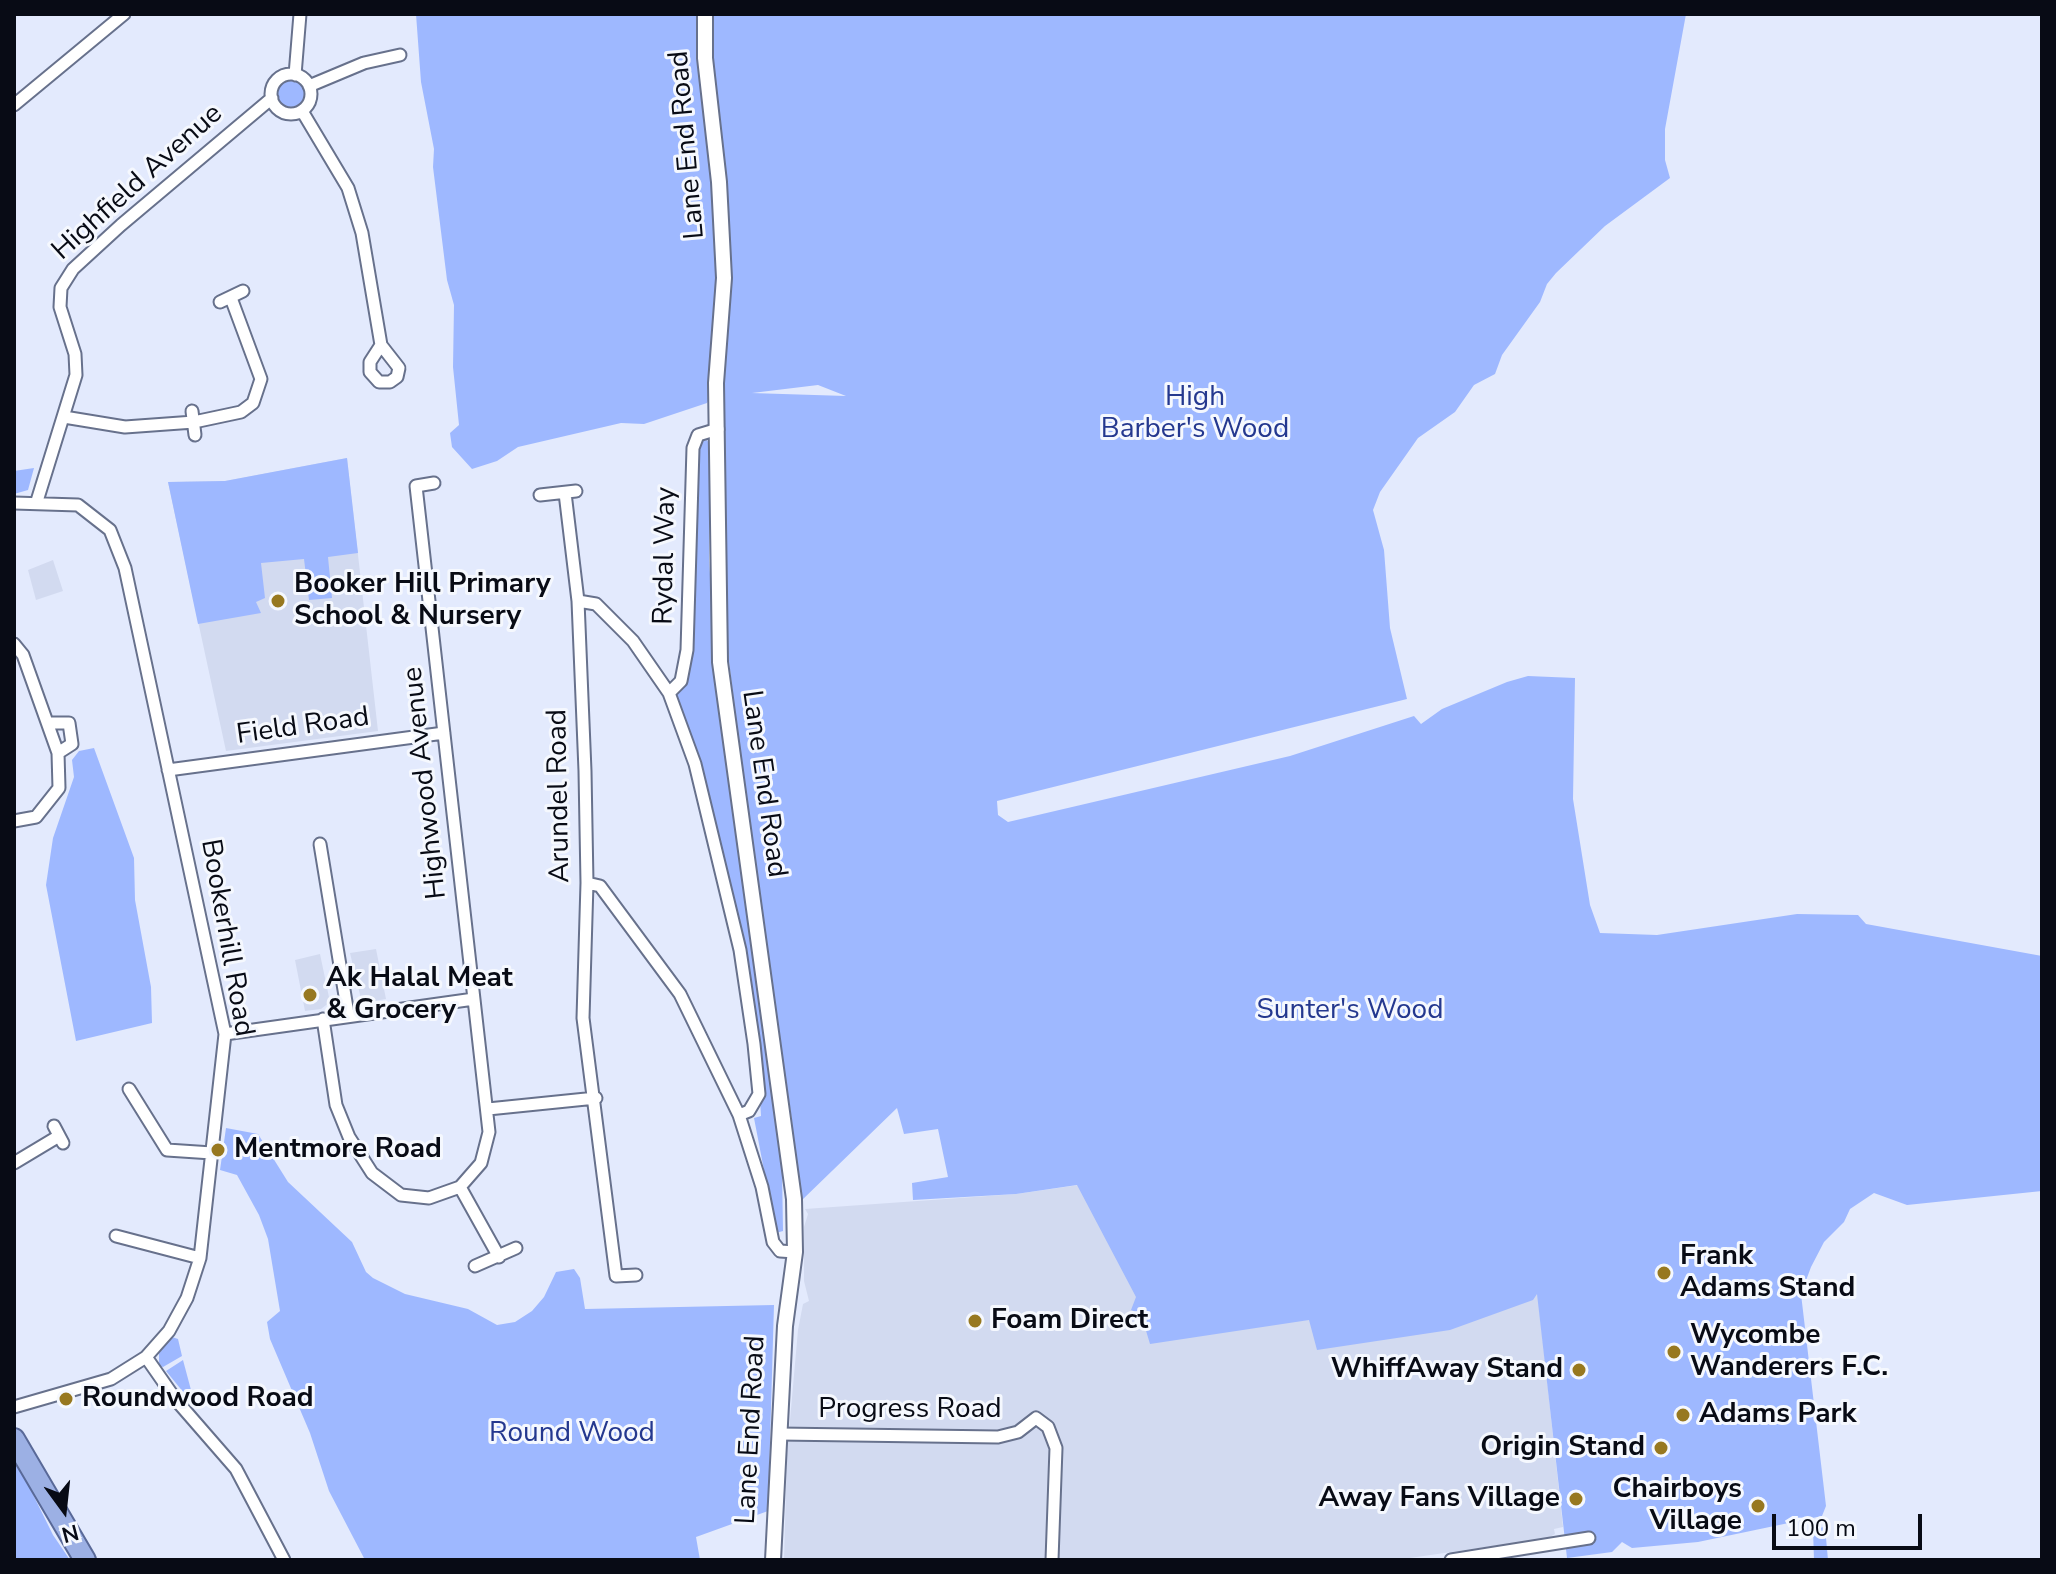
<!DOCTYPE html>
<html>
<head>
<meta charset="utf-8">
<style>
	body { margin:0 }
	#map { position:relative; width:2056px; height:1574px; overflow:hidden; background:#e3eafd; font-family:"Nunito Sans",sans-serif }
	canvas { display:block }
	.frame { position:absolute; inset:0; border:16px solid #080b15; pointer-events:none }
	.north { position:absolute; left:24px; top:1470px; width:80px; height:80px; -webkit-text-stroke:6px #f5f8fe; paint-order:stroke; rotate:165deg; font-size:22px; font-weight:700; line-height:32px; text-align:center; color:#080b15 }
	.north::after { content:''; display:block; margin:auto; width:28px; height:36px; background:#080b15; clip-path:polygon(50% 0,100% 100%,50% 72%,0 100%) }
	.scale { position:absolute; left:1772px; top:1514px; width:150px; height:36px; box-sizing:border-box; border:4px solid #080b15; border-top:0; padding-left:10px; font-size:24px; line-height:28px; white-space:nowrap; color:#080b15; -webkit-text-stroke:6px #f5f8fe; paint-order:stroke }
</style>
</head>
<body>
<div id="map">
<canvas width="2056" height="1574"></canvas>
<div class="frame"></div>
<div class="north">N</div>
<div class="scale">100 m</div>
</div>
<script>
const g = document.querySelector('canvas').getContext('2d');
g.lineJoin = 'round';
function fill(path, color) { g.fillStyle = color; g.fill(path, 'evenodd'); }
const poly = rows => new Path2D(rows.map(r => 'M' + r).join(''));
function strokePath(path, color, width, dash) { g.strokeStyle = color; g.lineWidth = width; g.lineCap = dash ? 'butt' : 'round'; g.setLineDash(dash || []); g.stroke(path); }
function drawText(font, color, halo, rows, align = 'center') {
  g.font = font + ' "Nunito Sans",sans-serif'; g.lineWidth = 6; g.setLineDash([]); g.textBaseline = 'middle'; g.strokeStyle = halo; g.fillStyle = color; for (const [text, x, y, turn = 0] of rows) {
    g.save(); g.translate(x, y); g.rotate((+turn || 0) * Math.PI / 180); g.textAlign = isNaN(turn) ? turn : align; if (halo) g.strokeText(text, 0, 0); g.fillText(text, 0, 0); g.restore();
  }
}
const built = poly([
	[347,458,378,731,226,751,168,482,225,481],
	[53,560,63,591,36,600,28,570],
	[376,949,386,999,362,1003,350,953],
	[320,954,330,1002,321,1009,305,1011,295,960],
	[1093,1183,1534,1260,1563,1527,1554,1529,1555,1534,1548,1538,1396,1560,784,1560,787,1454,798,1330,803,1304,809,1301,804,1281,804,1227,808,1214,805,1209,1016,1194]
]);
const green = poly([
	[416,14,700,14,719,243,713,391,707,403,644,424,621,423,518,447,497,461,472,469,452,447,450,433,459,425,453,367,454,305,447,280,433,167,434,149,421,82],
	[710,14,1686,14,1665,129,1665,160,1670,178,1605,226,1556,273,1547,284,1540,302,1502,355,1495,374,1474,385,1455,412,1418,438,1380,492,1373,510,1384,550,1390,628,1407,699,997,801,998,815,1008,822,1290,756,1414,716,1421,724,1442,709,1507,682,1528,676,1575,678,1573,799,1590,905,1600,933,1657,935,1797,914,1858,915,1866,924,2042,956,2042,1191,1907,1205,1874,1193,1850,1209,1844,1222,1824,1242,1811,1267,1801,1294,1826,1506,1822,1516,1698,1542,1632,1548,1622,1542,1612,1552,1567,1558,1537,1294,1533,1300,1450,1330,1317,1350,1309,1320,1150,1344,1141,1314,1131,1310,1136,1297,1077,1185,1016,1194,913,1200,912,1183,948,1177,938,1129,904,1134,897,1108,801,1201,801,1194,796,1197,792,1121,749,829,728,653],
	[818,385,846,396,751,393,752,393],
	'274 95a16 16 0 1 1 32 0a16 16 0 1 1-32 0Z',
	[707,440,710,445,709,560,717,671,781,1110,783,1231,776,1233,754,1118,761,1116,758,1067,733,895,710,798,675,699,681,686,693,480,699,442],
	[347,458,358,553,328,557,332,598,309,600,304,559,261,563,265,598,256,602,261,613,198,624,168,482,225,481],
	[34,468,28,490,14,494,14,471],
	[94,748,134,858,135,900,151,987,152,1023,76,1041,46,885,53,838,74,777,72,760,79,751],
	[226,1128,258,1134,288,1182,352,1242,366,1272,373,1278,405,1294,468,1309,497,1325,515,1322,532,1311,544,1297,556,1272,574,1269,580,1278,585,1309,774,1305,768,1511,696,1537,700,1560,365,1560,329,1491,310,1433,270,1339,267,1322,280,1311,268,1239,259,1215,237,1175,220,1170],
	[172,1337,178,1339,182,1356,163,1367,159,1366,159,1353],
	[183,1360,191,1390,184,1393,166,1371],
	[14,1456,53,1535,70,1560,14,1560],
	[1825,1527,1828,1560,1814,1560,1813,1529]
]);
const minor = poly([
	'271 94a20 20 0 1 1 40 0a20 20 0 1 1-40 0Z',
	[295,75,300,14],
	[309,86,364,63,400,55],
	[14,105,124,14],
	[302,111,348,188,362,233,381,345,399,368,397,377,390,382,379,382,370,372,370,362,381,345],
	[220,302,243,291],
	[192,411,195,435],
	[64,417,125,427,194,422,241,412,253,403,261,379,231,298],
	[565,493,578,601,585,771,587,883,583,1018,616,1276,636,1275],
	[540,495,576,491],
	[37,501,76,375,75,354,60,307,61,288,73,269,121,225,272,98],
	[14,503,78,505,110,530,125,568,225,1034,200,1258,187,1298,169,1331,146,1357,111,1379,14,1407],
	[578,601,596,604,633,641,669,693,695,764,740,950,754,1044,759,1094,749,1111,739,1115],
	[14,644,23,655,58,753,72,744,69,723,49,723],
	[669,693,681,681,687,650,693,448,698,435,718,429],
	[168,770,444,733],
	[14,821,36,817,59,788,58,753],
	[320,844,348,1014],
	[587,883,600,886,680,994,739,1115,762,1187,773,1242,780,1251,795,1252],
	[323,1019,336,1105,349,1137,372,1173,401,1195,429,1198,460,1187,481,1163,489,1132,416,486,434,483],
	[225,1034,474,999],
	[129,1089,167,1150,212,1153],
	[488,1109,596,1098],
	[54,1126,63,1143],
	[14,1163,59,1136],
	[460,1187,499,1257],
	[116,1236,200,1258],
	[475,1266,516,1248],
	[146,1357,176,1400,236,1469,284,1560],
	[779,1434,998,1437,1018,1432,1036,1418,1048,1427,1056,1448,1052,1560],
	[1451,1560,1589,1538]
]);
const tertiary = poly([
	[705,14,705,58,719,182,724,278,716,383,720,662,794,1199,795,1252,785,1326,773,1560]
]);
const trunk = poly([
	[14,1439,85,1560]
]);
const markers = [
	[278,601,8,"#977820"],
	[310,995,8,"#977820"],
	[218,1150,8,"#977820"],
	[1664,1273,8,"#977820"],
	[975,1321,8,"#977820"],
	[1674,1352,8,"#977820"],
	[1579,1370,8,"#977820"],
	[66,1399,8,"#977820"],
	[1683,1415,8,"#977820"],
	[1661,1448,8,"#977820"],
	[1576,1499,8,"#977820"],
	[1758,1506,8,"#977820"]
];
const streetNames = [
	["Lane End Road",688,145,-95],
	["Highfield Avenue",138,183,-42],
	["Rydal Way",666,556,-89],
	["Field Road",303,727,-8],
	["Highwood Avenue",426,783,-96],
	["Lane End Road",763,784,82],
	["Arundel Road",560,796,-91],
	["Bookerhill Road",226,938,80],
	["Progress Road",910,1410],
	["Lane End Road",752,1430,-87]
];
const parkNames = [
	["High",1195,398],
	["Barber's Wood",1195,430],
	["Sunter's Wood",1350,1011],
	["Round Wood",572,1434]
];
const poiNames = [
	["Booker Hill Primary",294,585],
	["School & Nursery",294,617],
	["Ak Halal Meat",326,979],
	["& Grocery",326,1011],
	["Mentmore Road",234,1150],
	["Frank",1680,1257],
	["Adams Stand",1680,1289],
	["Foam Direct",991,1321],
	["Wycombe",1690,1336],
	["Wanderers F.C.",1690,1368],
	["WhiffAway Stand",1563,1370,"right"],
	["Roundwood Road",82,1399],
	["Adams Park",1699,1415],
	["Origin Stand",1645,1448,"right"],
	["Chairboys",1742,1490,"right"],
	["Village",1742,1522,"right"],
	["Away Fans Village",1560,1499,"right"]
];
fill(built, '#d2daf0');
fill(green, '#9eb8ff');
strokePath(minor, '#67718c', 15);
strokePath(tertiary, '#67718c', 18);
strokePath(trunk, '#596998', 24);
strokePath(minor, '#fff', 11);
strokePath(tertiary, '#fff', 14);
strokePath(trunk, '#9cb0e4', 20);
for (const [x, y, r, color] of markers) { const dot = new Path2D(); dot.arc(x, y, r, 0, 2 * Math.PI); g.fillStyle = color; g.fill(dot); strokePath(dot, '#f5f8fe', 3); }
drawText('28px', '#080b15', '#f5f8fe', streetNames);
drawText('28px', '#24388f', '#f5f8fe', parkNames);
drawText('bold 28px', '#080b15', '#f5f8fe', poiNames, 'left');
</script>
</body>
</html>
